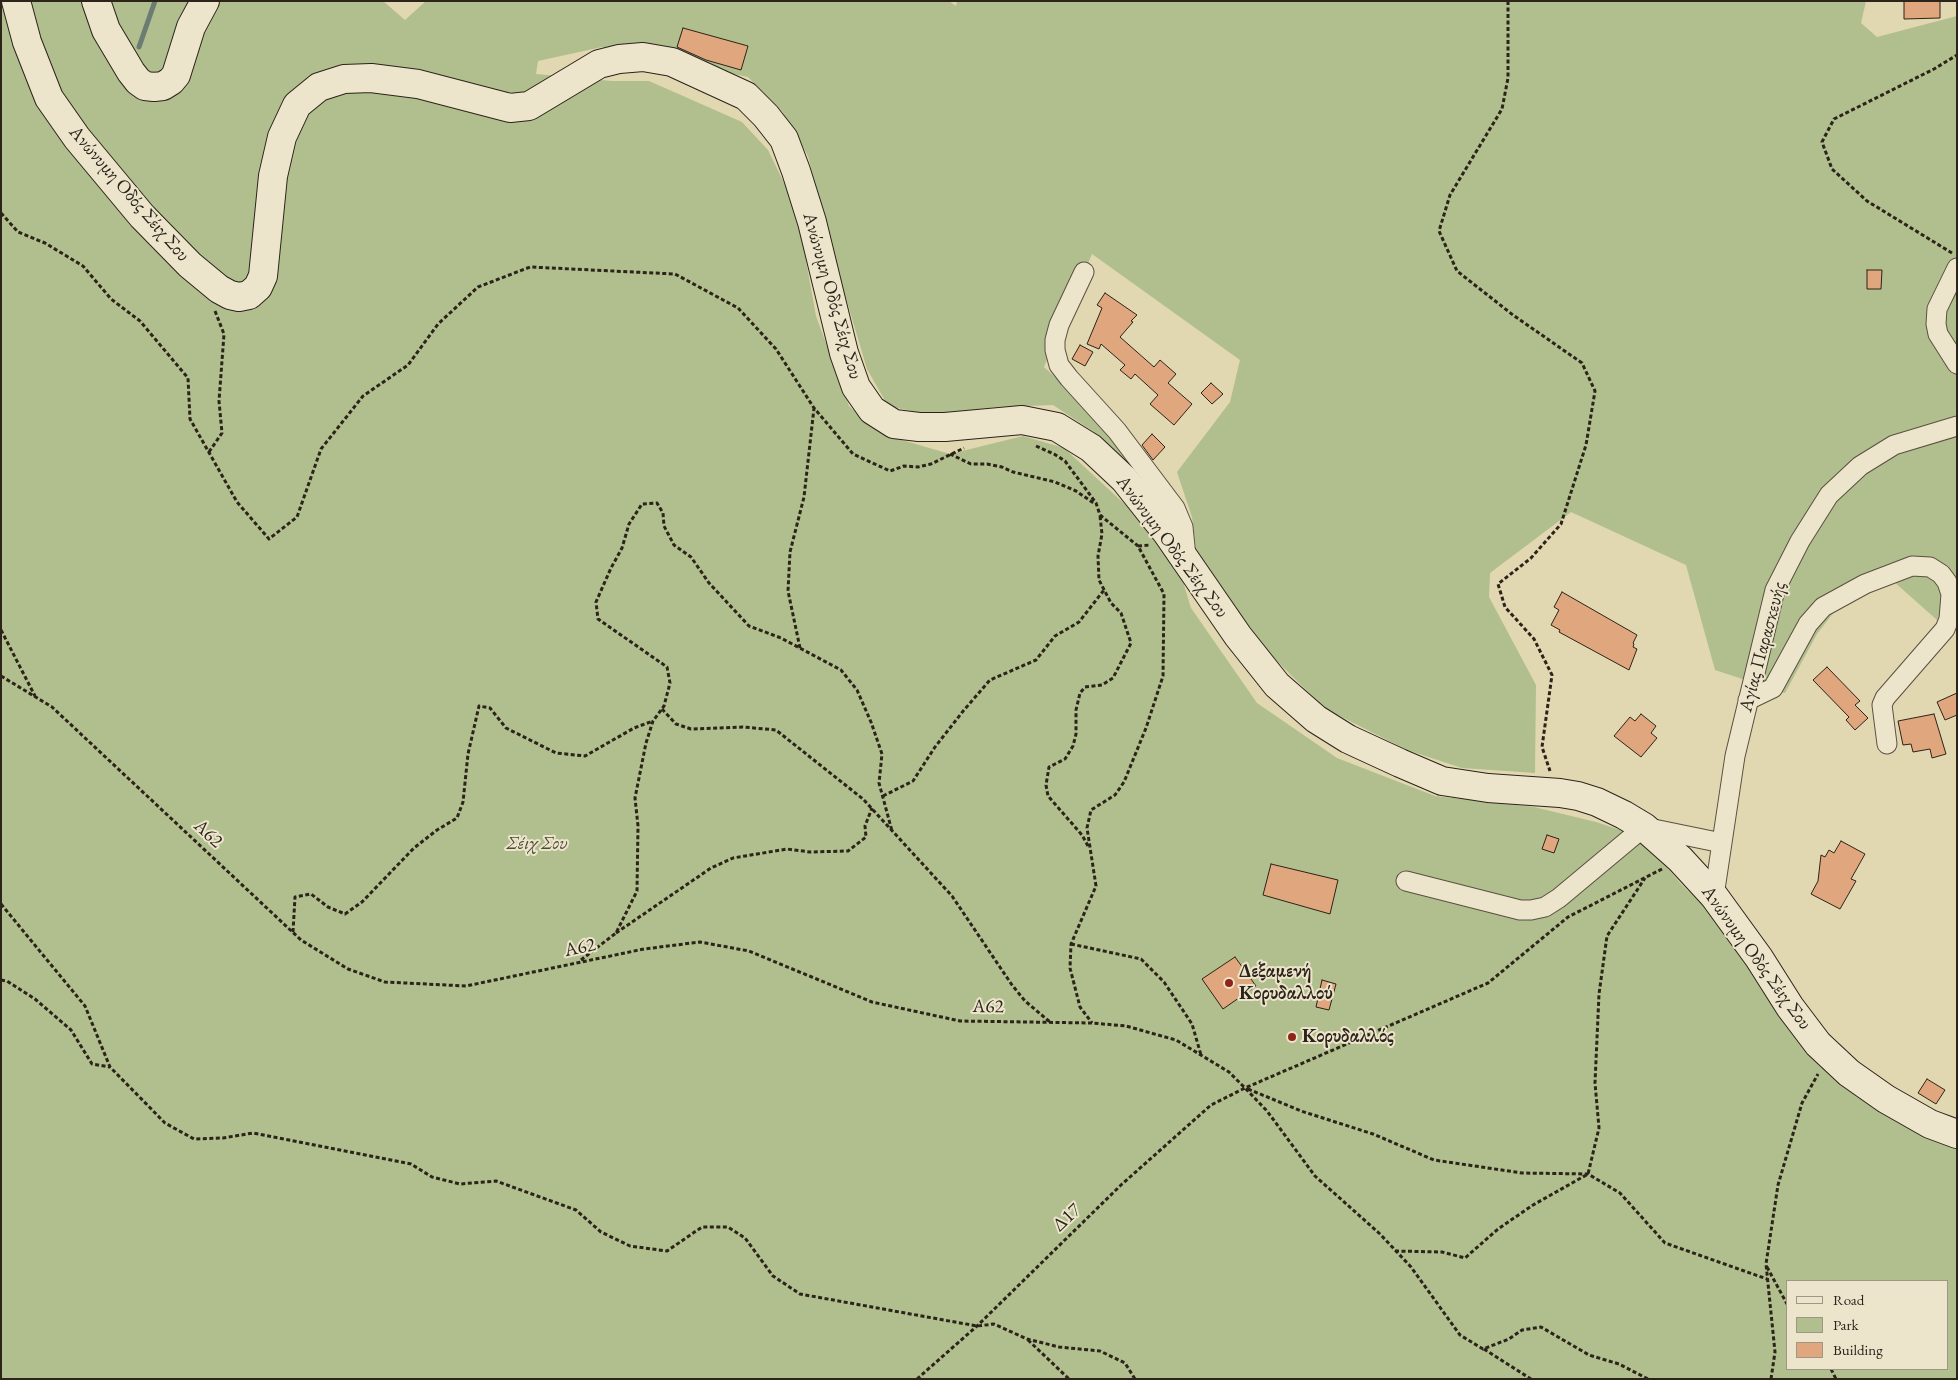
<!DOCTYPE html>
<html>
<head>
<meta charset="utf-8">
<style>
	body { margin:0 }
	#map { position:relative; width:1958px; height:1380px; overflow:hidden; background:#e1d7b1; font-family:"EB Garamond",serif }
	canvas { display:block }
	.frame { position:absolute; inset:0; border:2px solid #2c231a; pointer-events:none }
	.legend { position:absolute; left:1786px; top:1280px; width:162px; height:90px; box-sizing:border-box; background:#ece5cc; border:1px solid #9f9785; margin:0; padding:6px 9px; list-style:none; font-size:15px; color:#2c231a }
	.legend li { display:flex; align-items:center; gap:10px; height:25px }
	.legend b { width:25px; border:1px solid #9f9785 }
</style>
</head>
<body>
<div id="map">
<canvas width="1958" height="1380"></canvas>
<div class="frame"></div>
<ul class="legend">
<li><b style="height:6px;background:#ece5cc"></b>Road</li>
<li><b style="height:14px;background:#b0bf8d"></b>Park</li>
<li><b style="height:14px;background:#e0a67e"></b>Building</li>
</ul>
</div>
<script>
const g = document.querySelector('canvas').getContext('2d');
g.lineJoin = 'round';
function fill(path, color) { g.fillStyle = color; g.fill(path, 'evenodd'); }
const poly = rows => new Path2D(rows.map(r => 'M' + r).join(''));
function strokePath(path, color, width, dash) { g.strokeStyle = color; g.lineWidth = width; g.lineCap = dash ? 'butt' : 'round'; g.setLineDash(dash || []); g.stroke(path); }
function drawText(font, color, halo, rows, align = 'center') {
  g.font = font + ' "EB Garamond",serif'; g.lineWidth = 4; g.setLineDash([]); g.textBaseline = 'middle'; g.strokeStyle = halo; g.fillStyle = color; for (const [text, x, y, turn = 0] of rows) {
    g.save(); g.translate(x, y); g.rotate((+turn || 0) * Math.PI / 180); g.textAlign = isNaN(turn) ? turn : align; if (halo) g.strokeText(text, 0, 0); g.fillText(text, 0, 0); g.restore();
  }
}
const green = poly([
	[1,1,383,1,405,20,426,1,949,1,956,6,957,1,1866,1,1861,23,1877,37,1957,16,1957,575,1937,620,1892,580,1841,603,1817,634,1785,693,1715,670,1686,565,1571,512,1490,573,1489,597,1536,685,1535,773,1462,768,1407,750,1324,708,1265,649,1198,564,1192,517,1177,472,1230,402,1240,360,1092,254,1044,367,1101,419,1179,535,1094,432,1053,405,997,407,929,415,888,406,867,369,825,227,808,156,782,111,748,77,602,47,538,61,536,74,612,81,649,81,742,122,768,150,786,187,802,239,816,316,849,406,870,425,895,438,950,454,1023,436,1064,448,1130,509,1180,572,1191,608,1257,703,1337,758,1435,796,1534,807,1596,822,1642,837,1681,884,1717,919,1752,970,1761,988,1817,1063,1896,1118,1957,1144,1957,1379,1,1379],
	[1787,1281,1947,1281,1947,1369,1787,1369]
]);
const stream = poly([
	[139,47,155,1]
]);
const building = poly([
	[1904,1,1940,1,1940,18,1904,19,1904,1],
	[683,28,748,46,741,70,706,60,677,47,683,28],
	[1867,270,1882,270,1881,289,1867,289,1867,270],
	[1105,293,1137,315,1131,321,1133,322,1120,337,1154,367,1160,360,1176,374,1168,383,1192,404,1174,425,1150,404,1158,395,1135,374,1131,379,1120,370,1125,365,1101,344,1099,349,1087,344,1102,308,1097,305,1105,293],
	[1080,345,1093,352,1085,366,1072,359,1080,345],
	[1211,383,1223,394,1212,404,1201,393,1211,383],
	[1152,434,1165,447,1153,460,1142,445,1152,434],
	[1562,592,1637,635,1633,643,1634,644,1633,647,1637,649,1629,670,1559,632,1560,630,1551,625,1559,610,1554,607,1562,592],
	[1827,667,1860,701,1855,705,1868,718,1855,730,1846,720,1849,717,1813,680,1827,667],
	[1957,693,1957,715,1945,720,1937,702,1957,693],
	[1641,714,1656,726,1651,733,1657,738,1641,757,1614,736,1630,717,1635,721,1641,714],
	[1934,714,1946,754,1932,758,1930,749,1913,752,1911,744,1903,745,1898,721,1934,714],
	[1547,835,1559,839,1554,853,1542,849,1547,835],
	[1841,841,1865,854,1851,879,1856,881,1840,909,1811,894,1818,881,1821,855,1825,857,1829,850,1834,853,1841,841],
	[1271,864,1338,880,1330,914,1263,895,1271,864],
	[1235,957,1256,986,1223,1009,1202,979,1235,957],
	[1322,980,1336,984,1329,1010,1316,1007,1322,980],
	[1927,1079,1945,1090,1936,1104,1918,1093,1927,1079]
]);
const path = poly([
	[1508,1,1508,78,1502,109,1450,195,1439,231,1457,271,1513,315,1582,363,1595,391,1586,445,1561,524,1531,558,1498,584,1505,607,1534,639,1552,675,1542,747,1550,771],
	[1,213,18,232,45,243,83,266,111,299,140,321,188,378,190,419,237,502,269,539,297,517,321,449,363,396,408,365,438,324,478,287,530,267,675,274,738,308,776,349,814,408,853,454,890,471,904,466,918,467,931,464,964,448],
	[1952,253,1867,201,1832,169,1822,142,1834,119,1934,69,1957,55],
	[1036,446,1054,454,1065,461,1096,503,1100,515,1138,546,1164,594,1163,676,1146,728,1124,782,1115,795,1091,810,1087,828,1096,886,1071,944,1070,968,1080,1007,1092,1023],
	[209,452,222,433,219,401,224,334,215,311],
	[950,454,971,464,987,464,1002,467,1013,472,1055,482,1076,491,1095,504],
	[1138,546,1150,545],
	[1,630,35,696],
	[800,648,788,591,790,552,804,497,814,408],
	[1,676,52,707,301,940,348,969,385,982,466,986,644,949,700,942,749,951,872,1002,960,1021,1092,1023,1126,1026,1176,1040,1229,1072,1245,1088,1267,1111,1315,1176,1380,1234,1411,1267,1460,1335,1483,1349,1509,1339,1522,1330,1541,1327,1589,1355,1619,1364,1648,1379],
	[662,709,676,724,691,729,743,727,776,730,863,799,952,896,1012,985,1025,1001,1050,1022],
	[883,796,913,781,935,747,964,710,990,680,1036,660,1055,636,1079,622,1104,590],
	[1088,846,1082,835,1048,796,1046,785,1049,767,1065,759,1073,746,1076,734,1076,710,1080,693,1085,687,1102,685,1113,678,1131,643,1121,613,1111,603,1099,580,1098,556,1102,534,1100,516],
	[1,904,85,1006,110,1067,165,1123,194,1139,223,1138,253,1133,411,1164,432,1177,460,1184,496,1181,576,1210,601,1232,630,1246,667,1251,702,1227,728,1227,745,1238,773,1276,800,1294,977,1326,994,1324,1027,1339,1059,1347,1100,1351,1125,1363,1135,1379],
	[293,932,295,897,311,894,328,907,345,914,362,902,414,848,437,830,457,818,463,802,468,754,479,706,490,708,506,728,556,753,585,756,634,728,653,721],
	[616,933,711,868,733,858,787,849,810,852,848,851,866,837,865,826,872,808],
	[1071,944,1141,959,1164,982,1192,1024,1201,1055],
	[581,960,616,933,637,891,638,826,635,798,646,743,653,721,664,706,670,683,667,667,598,619,596,602,611,568,622,548,629,524,642,504,657,503,663,513,664,526,674,545,691,557,709,583,749,626,781,638,841,670,857,690,871,722,882,754,879,783,892,831],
	[1,980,7,981,35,999,71,1030,92,1064,110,1067],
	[1248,1089,1301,1111,1373,1134,1434,1160,1522,1173,1588,1174,1620,1193,1665,1243,1767,1279],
	[1395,1251,1442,1252,1465,1258,1498,1229,1533,1205,1588,1174,1599,1128,1595,1083,1599,994,1607,936,1645,878],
	[1767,1267,1787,1304],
	[1028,1340,1069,1379],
	[1484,1349,1531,1379],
	[1831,1369,1836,1379],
	[917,1379,977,1326,1121,1185,1211,1105,1245,1088,1488,983,1568,917,1662,869],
	[1771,1379,1775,1352,1766,1264,1778,1185,1802,1103,1818,1074]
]);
const street = poly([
	[1957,268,1937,309,1936,324,1938,334,1957,364],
	[1084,272,1059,325,1055,340,1055,350,1059,365,1069,378,1117,431,1175,508,1183,527,1186,556],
	[1748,700,1773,688,1808,624,1823,607,1865,584,1912,566,1930,567,1941,574,1947,582,1951,594,1949,619,1945,629,1885,698,1882,705,1887,744],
	[1406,881,1520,910,1531,910,1545,907,1559,898,1644,827,1722,843],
	[1714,896,1735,756,1775,590,1800,541,1829,495,1860,466,1894,445,1957,426]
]);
const secondary = poly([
	[16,1,27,42,49,98,77,138,142,216,190,265,219,289,230,295,239,297,249,295,258,287,263,276,273,176,282,137,297,105,319,87,344,79,371,78,418,84,510,108,529,106,599,64,619,59,643,57,672,62,746,96,766,116,784,139,796,171,812,222,844,353,856,387,872,410,894,424,919,427,945,427,1022,420,1057,427,1091,448,1124,479,1167,533,1238,636,1277,685,1316,719,1348,739,1400,763,1442,781,1488,788,1560,793,1578,796,1597,802,1624,815,1644,827,1680,859,1714,896,1759,958,1790,1007,1818,1044,1849,1073,1886,1099,1930,1124,1957,1134],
	[96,1,106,30,131,72,138,81,145,86,154,87,163,86,171,81,176,75,191,27,205,1]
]);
const markers = [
	[1229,983,5,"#8f2418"],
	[1292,1037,5,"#8f2418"]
];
const streetNames = [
	["Ανώνυμη Οδός Σέιχ Σου",129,194,49],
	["Ανώνυμη Οδός Σέιχ Σου",832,296,74],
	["Ανώνυμη Οδός Σέιχ Σου",1172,547,53],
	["Αγίας Παρασκευής",1763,647,-75],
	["Α62",208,834,43],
	["Α62",580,948,-12],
	["Ανώνυμη Οδός Σέιχ Σου",1756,958,54],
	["Α62",988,1007,1],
	["Δ17",1067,1218,-44]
];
const parkNames = [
	["Σέιχ Σου",537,844]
];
const poiNames = [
	["Δεξαμενή",1239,972],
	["Κορυδαλλού",1239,994],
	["Κορυδαλλός",1302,1037]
];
fill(green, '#b0bf8d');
strokePath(stream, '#6b7c74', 5);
fill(building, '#e0a67e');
strokePath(building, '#2c231a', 1);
strokePath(street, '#595040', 21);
strokePath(secondary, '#2c231a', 30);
strokePath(path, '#2c231a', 3, [4, 2.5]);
strokePath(street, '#ece5cc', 19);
strokePath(secondary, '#ece5cc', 28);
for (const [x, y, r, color] of markers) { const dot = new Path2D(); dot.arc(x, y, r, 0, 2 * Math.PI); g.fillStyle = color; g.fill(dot); strokePath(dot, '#ece5cc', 2); }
drawText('19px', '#2c231a', '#ece5cc', streetNames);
drawText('italic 19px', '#4d4a37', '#ece5cc', parkNames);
drawText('bold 19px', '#2c231a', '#ece5cc', poiNames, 'left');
</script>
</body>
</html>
